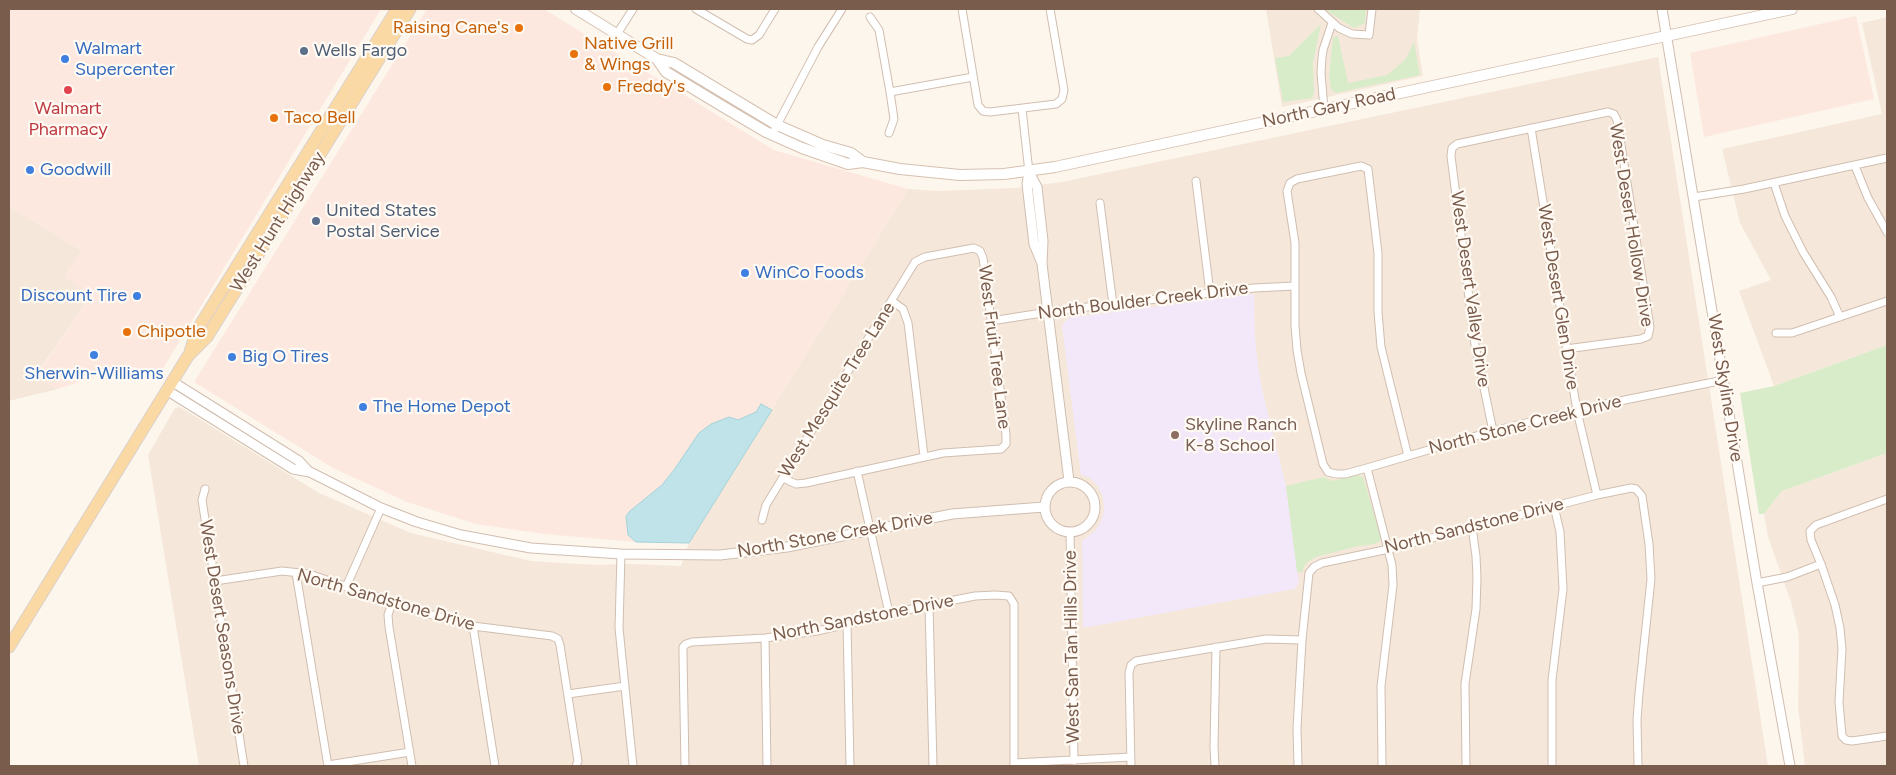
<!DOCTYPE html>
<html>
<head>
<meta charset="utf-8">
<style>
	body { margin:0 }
	#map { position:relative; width:1896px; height:775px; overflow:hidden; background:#fdf6ec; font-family:Figtree,sans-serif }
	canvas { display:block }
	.frame { position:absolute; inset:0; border:10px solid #7a5c4d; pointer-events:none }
</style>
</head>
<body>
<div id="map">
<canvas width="1896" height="775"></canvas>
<div class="frame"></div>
</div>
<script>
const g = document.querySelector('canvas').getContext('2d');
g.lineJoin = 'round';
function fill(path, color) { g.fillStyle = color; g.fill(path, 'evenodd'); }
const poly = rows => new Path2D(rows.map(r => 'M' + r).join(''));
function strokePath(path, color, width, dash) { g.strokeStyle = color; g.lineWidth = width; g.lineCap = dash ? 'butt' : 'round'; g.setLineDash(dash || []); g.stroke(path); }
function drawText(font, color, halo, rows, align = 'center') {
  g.font = font + ' Figtree,sans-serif'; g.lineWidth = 4.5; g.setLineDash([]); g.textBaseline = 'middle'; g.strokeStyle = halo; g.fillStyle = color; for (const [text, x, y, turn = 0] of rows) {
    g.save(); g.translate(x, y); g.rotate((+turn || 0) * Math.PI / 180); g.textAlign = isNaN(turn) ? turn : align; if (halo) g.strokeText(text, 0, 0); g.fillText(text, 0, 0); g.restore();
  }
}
const residential = poly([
	[1266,9,1420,9,1417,39,1423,76,1282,107],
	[1887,17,1887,345,1774,386,1739,291,1771,280,1740,223,1722,149,1882,114,1862,23],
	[1658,57,1768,766,199,766,148,455,175,408,180,407,319,493,411,533,531,561,596,565,630,564,681,566,689,543,908,189,938,191,1015,188,1062,182],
	[9,206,81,250,91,295,35,376,58,389,9,401],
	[1887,453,1887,766,1805,766,1798,707,1799,645,1798,630,1791,602,1768,537,1764,514,1782,491]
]);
const commercial = poly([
	[9,9,381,9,161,372,126,366,58,389,35,377,91,295,64,277,81,250,9,206],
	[427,9,544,9,774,150,908,189,689,543,636,542,544,534,476,524,407,502,333,468,194,382],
	[1856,16,1874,99,1704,137,1690,53]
]);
const education = poly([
	[1254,294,1255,337,1258,366,1263,394,1286,486,1299,583,1294,589,1083,628,1082,541,1096,530,1101,521,1104,511,1103,497,1098,486,1090,478,1081,475,1062,326,1068,318]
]);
const green = poly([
	[1324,9,1366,9,1365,23,1354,28],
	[1321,24,1313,63,1314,93,1312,98,1283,102,1275,58,1289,56],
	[1338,36,1348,83,1387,75,1405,60,1414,42,1420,75,1336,93,1331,89,1329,76,1333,37],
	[1887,345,1887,453,1782,491,1764,514,1759,514,1740,393,1774,386],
	[1358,475,1363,477,1381,538,1380,541,1375,544,1358,546,1316,557,1306,563,1302,572,1297,572,1286,486,1324,477,1332,481]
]);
const water = poly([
	[761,404,772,410,689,543,636,542,628,535,626,516,630,511,662,485,674,470,699,433,711,424,729,417,738,420,756,412,761,404]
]);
const minor = poly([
	[696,9,747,39,752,40,759,35,775,9],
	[962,9,978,105,983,111,990,112,1056,104,1062,99,1064,90,1050,9],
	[1318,9,1339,28,1352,34,1369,35,1372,9],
	[870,17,879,30,890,92,894,119,889,133],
	[617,34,633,9],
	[890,92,973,77],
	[1022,109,1029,172],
	[1324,109,1321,73,1322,58,1323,50,1332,23],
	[1531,128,1577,411,1597,495],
	[775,129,818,47,842,9],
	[1855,166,1868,198,1887,232],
	[1196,181,1210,293],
	[1774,183,1785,216,1803,252,1831,297,1840,317],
	[1694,197,1744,189,1887,158],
	[1100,203,1113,305],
	[892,301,903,309,908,323,924,456],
	[991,321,1061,310,1210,293,1254,288,1295,286],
	[1776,333,1792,333,1887,301],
	[1493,431,1475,345,1451,156,1452,148,1457,144,1608,112,1614,114,1617,120,1650,327,1648,336,1641,339,1566,349],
	[1408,456,1381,347,1378,312,1378,253,1368,169,1361,166,1297,179,1290,183,1287,191,1295,243,1295,325,1297,350,1301,373,1323,464,1328,472,1336,474,1345,474,1367,468,1493,431,1600,405,1724,380],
	[1367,468,1392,565,1393,585,1381,686,1382,766],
	[857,471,889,613],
	[205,489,202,500,244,766],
	[1887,499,1816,525,1810,531,1811,540,1821,564,1835,605,1840,628,1842,649,1839,702,1842,736,1846,740,1852,741,1887,736],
	[762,520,766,505,915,262,925,257,974,248,980,251,983,258,1006,435,1006,444,1001,449,943,453,806,483,796,484,783,478],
	[1070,532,1074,761],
	[621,554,619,628,633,766],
	[296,573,328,766],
	[215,581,282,571,309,574,425,613,473,626,552,636,558,639,560,645,578,761,576,766],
	[1757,583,1787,577,1821,564],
	[346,587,381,508],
	[392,603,388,615,389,627,412,766],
	[929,605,933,766],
	[847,623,850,766],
	[473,626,495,766],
	[765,638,767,766],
	[568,694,625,686],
	[1014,763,1131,757],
	[328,765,410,752],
	[685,766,683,655,683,647,686,644,692,642,765,638,817,631,929,605,975,596,995,595,1009,596,1014,604,1014,766],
	[1131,766,1129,673,1131,665,1136,661,1266,639,1302,640],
	[1215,766,1214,747,1216,647],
	[1298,766,1297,728,1302,640,1309,573,1314,567,1322,563,1389,549,1597,495,1631,488,1636,489,1642,496,1649,544,1651,579,1639,693,1637,720,1638,766],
	[1466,766,1465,684,1476,609,1477,578,1476,556,1472,527],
	[1552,766,1552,680,1563,589,1560,532,1554,506]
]);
const tertiary = poly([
	[1662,9,1757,583,1790,766],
	[1029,172,1037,187,1043,241,1042,264,1069,481],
	[1029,172,1027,184,1034,244,1041,261],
	[173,382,299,461,309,472],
	[168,391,293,469,310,472,381,508,417,522,461,535,531,548,621,554,720,555,787,547,952,514,1044,507],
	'1045 507a25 25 0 1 1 50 0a25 25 0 1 1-50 0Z'
]);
const secondary = poly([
	[576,9,657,59,666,72,722,106,766,132,802,148,848,164,863,162,900,169,960,175,1004,174,1055,167,1792,9],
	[657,59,674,63,777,125,823,145,851,153,863,162]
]);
const primary = poly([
	[190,352,197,330,397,9],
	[9,647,188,356,207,337,410,9]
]);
const markers = [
	[519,28,5,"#e8710a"],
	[304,51,5,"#5c6f8a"],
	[574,54,5,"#e8710a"],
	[65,59,5,"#3f7fe0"],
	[607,87,5,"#e8710a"],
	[68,90,5,"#e0444e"],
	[274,118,5,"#e8710a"],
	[30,170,5,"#3f7fe0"],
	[316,221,5,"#5c6f8a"],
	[745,273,5,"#3f7fe0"],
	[137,296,5,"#3f7fe0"],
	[127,332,5,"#e8710a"],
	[94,355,5,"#3f7fe0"],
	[232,357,5,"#3f7fe0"],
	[363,407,5,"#3f7fe0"],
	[1175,435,5,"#8d6e63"]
];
const foodNames = [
	["Raising Cane's",509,28,"right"],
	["Native Grill",584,44],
	["& Wings",584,65],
	["Freddy's",617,87],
	["Taco Bell",284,118],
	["Chipotle",137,332]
];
const shopNames = [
	["Walmart",75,49],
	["Supercenter",75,70],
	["Goodwill",40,170],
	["WinCo Foods",755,273],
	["Discount Tire",127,296,"right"],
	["Big O Tires",242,357],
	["Sherwin-Williams",94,374,"center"],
	["The Home Depot",373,407]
];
const serviceNames = [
	["Wells Fargo",314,51],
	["United States",326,211],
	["Postal Service",326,232]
];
const streetNames = [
	["North Gary Road",1329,108,-12],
	["West Hunt Highway",278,222,-58],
	["West Desert Hollow Drive",1631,225,81],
	["West Desert Valley Drive",1470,289,82],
	["West Desert Glen Drive",1558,297,81],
	["North Boulder Creek Drive",1143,301,-7],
	["West Fruit Tree Lane",994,347,83],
	["West Skyline Drive",1725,388,81],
	["West Mesquite Tree Lane",837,390,-58],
	["North Stone Creek Drive",1525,425,-14],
	["North Sandstone Drive",1474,526,-14],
	["North Stone Creek Drive",835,535,-10],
	["North Sandstone Drive",386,600,16],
	["North Sandstone Drive",863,618,-11],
	["West Desert Seasons Drive",222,627,81],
	["West San Tan Hills Drive",1072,647,-91]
];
const healthNames = [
	["Walmart",68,109],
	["Pharmacy",68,130]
];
const educationNames = [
	["Skyline Ranch",1185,425],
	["K-8 School",1185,446]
];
fill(residential, '#f5e8da');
fill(commercial, '#fde8e0');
fill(education, '#f3e8fa');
fill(green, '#d8ecc9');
fill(water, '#bfe3e8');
strokePath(water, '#a5d3da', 1);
strokePath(minor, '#d1beb0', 9);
strokePath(tertiary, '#d1beb0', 11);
strokePath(secondary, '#d6c0b0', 12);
strokePath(primary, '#dad1cd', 13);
strokePath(minor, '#fff', 7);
strokePath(tertiary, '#fff', 9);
strokePath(secondary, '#fff', 10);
strokePath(primary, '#fbd9a5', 11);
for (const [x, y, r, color] of markers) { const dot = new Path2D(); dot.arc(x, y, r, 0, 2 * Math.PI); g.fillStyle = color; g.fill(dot); strokePath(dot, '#fffaf3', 2); }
drawText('18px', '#c56008', '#fffaf3', foodNames, 'left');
drawText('18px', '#366cbe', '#fffaf3', shopNames, 'left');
drawText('18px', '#4e5e75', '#fffaf3', serviceNames, 'left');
drawText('18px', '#7a5c4d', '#fffaf3', streetNames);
drawText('18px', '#be3a42', '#fffaf3', healthNames);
drawText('18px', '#785e54', '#fffaf3', educationNames, 'left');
</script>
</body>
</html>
